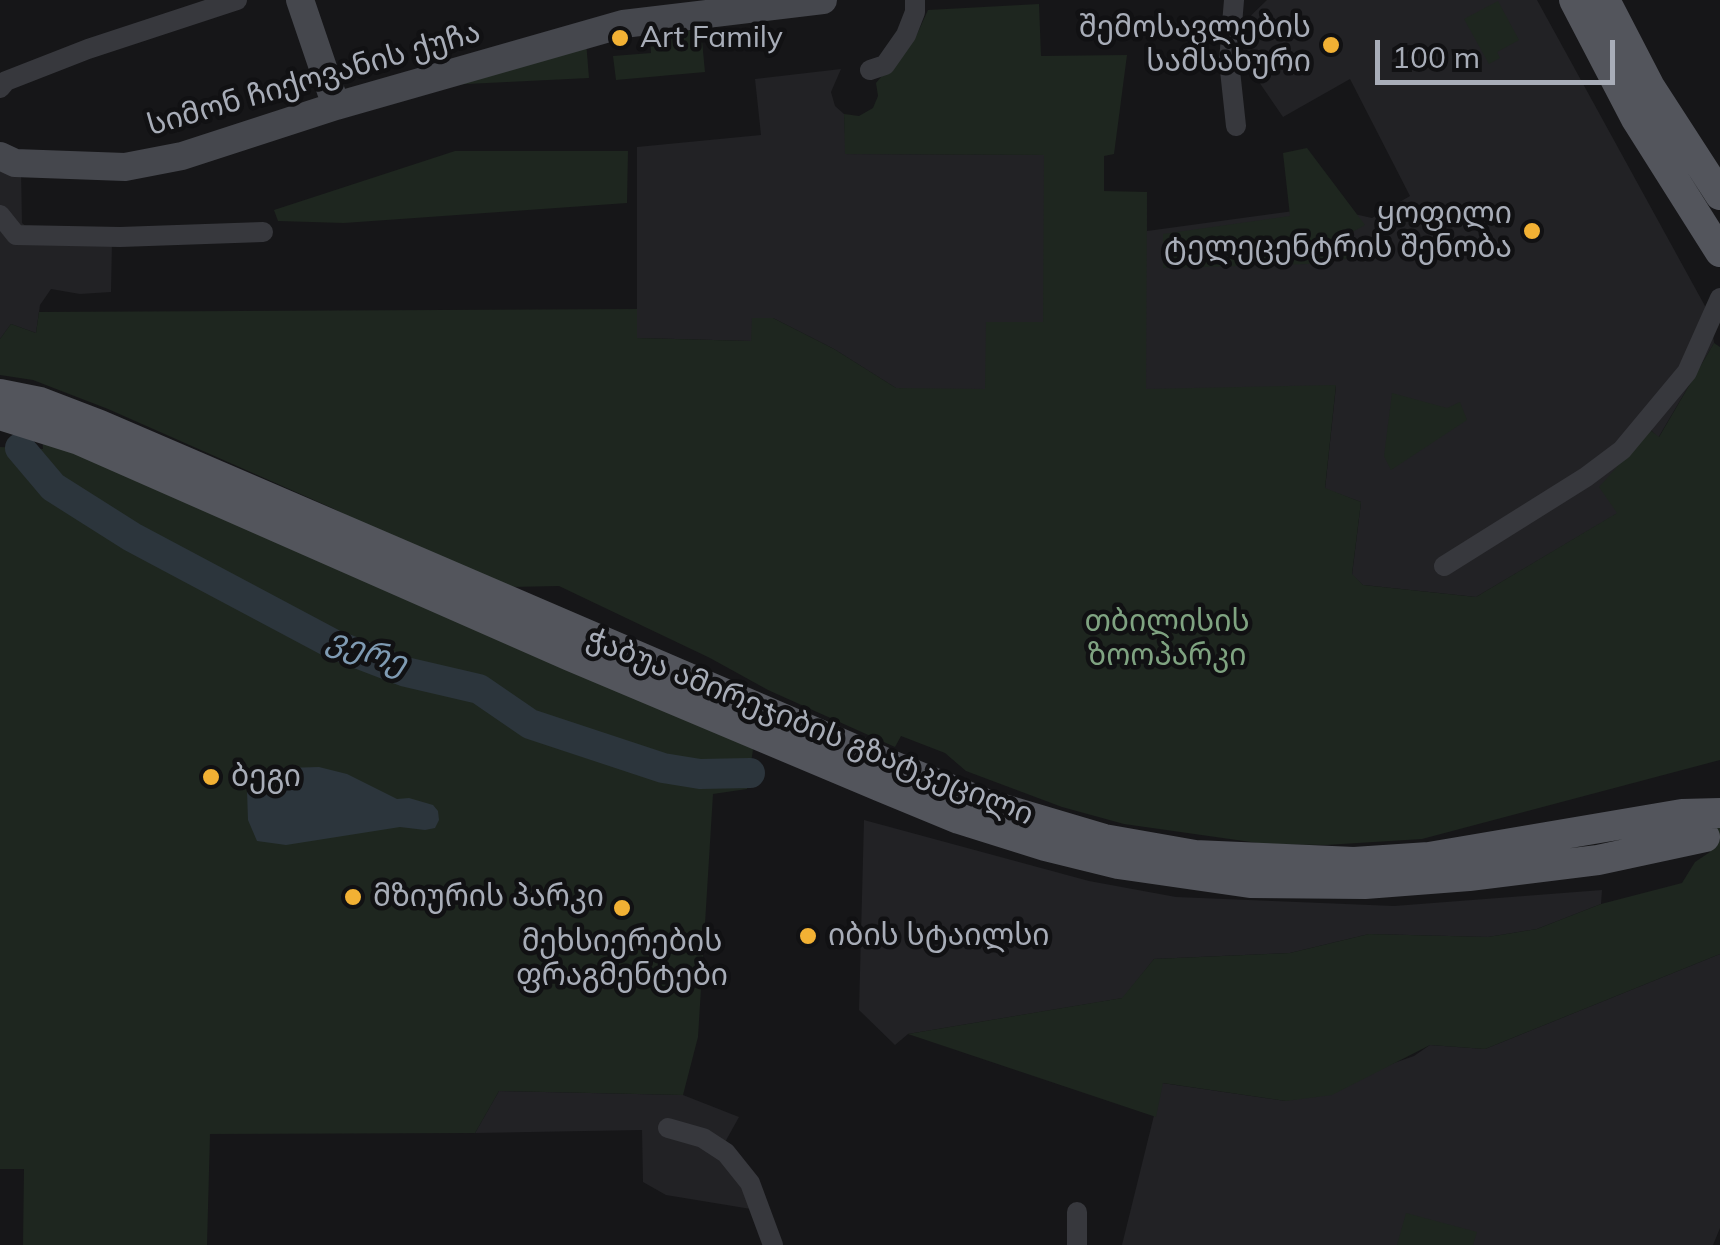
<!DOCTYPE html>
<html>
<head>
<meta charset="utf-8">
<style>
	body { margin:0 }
	#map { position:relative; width:1720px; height:1245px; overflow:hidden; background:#161618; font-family:Mulish,sans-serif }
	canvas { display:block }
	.scale { position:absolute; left:1375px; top:40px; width:240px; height:45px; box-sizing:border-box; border:5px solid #a8adb8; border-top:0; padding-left:12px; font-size:30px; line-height:35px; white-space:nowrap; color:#a8adb8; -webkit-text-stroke:8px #111113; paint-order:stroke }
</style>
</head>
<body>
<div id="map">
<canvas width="1720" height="1245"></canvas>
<div class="scale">100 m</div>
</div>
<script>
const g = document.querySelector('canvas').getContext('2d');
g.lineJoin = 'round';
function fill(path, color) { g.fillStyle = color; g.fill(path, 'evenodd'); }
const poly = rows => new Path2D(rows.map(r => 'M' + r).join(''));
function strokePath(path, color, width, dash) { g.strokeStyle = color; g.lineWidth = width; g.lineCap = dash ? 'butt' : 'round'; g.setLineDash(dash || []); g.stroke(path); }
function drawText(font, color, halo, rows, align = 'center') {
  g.font = font + ' Mulish,"Noto Sans Georgian",sans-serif'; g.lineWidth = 9; g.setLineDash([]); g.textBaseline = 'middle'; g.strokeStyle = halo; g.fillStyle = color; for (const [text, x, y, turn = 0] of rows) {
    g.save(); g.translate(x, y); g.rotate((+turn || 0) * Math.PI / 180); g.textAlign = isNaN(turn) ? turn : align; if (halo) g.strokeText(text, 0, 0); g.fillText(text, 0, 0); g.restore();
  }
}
const built = poly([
	[1267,0,1537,0,1711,317,1714,343,1658,438,1651,430,1618,513,1476,597,1363,585,1352,575,1361,502,1325,489,1336,386,974,396,896,388,834,349,773,318,751,341,637,338,637,147,761,135,755,79,841,69,831,92,835,106,844,114,846,154,1104,155,1104,192,1147,192,1147,231,1323,207,1372,218,1410,196,1350,79,1283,117,1235,47,1237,29],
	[0,164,21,169,22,223,46,242,112,242,111,292,80,294,51,289,40,305,36,333,11,324,0,339],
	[864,820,1089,881,1176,897,1394,906,1602,890,1601,904,1537,929,1488,937,1369,934,1290,953,1154,959,1123,998,908,1034,895,1045,859,1010],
	[1720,954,1720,1228,1713,1245,1122,1245,1162,1083,1286,1101,1414,1056,1430,1045,1485,1049],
	[499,1091,683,1095,739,1117,719,1153,757,1210,666,1195,643,1182,642,1130,475,1133]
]);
const green = poly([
	[1498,1,1519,40,1497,52,1500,58,1489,64,1464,19],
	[1039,4,1041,56,1127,55,1114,154,1104,156,1104,191,1147,192,1146,389,1336,385,1325,488,1361,502,1352,574,1363,585,1476,597,1617,513,1599,487,1650,430,1659,437,1714,343,1720,347,1720,760,1422,839,1326,845,1265,844,1124,824,1062,807,966,771,945,753,901,736,895,747,768,690,710,658,559,586,510,587,388,536,332,508,108,409,33,380,0,375,0,339,11,324,36,333,39,312,637,309,637,338,751,341,752,318,773,318,834,349,896,388,985,389,986,322,1043,322,1044,155,845,154,844,114,859,116,873,108,878,96,876,83,917,34,928,10],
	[701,30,705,72,616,80,613,56,651,53,650,34],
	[586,41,589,78,426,86],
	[1307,148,1365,225,1341,238,1352,258,1308,264,1163,268,1163,234,1290,216,1283,153],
	[455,151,628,151,627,203,344,223,278,221,274,210],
	[1392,393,1447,408,1460,402,1467,420,1391,470,1384,456],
	[42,437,754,743,747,789,713,794,698,1037,683,1095,499,1091,475,1133,210,1134,207,1245,23,1245,24,1169,0,1169,0,447,43,449],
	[1720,822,1720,954,1485,1049,1430,1045,1332,1095,1286,1101,1163,1083,1156,1117,908,1034,1122,998,1154,959,1290,953,1369,934,1488,937,1537,929,1601,904,1682,883,1695,862,1710,852,1700,823],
	[1406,1213,1477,1232,1473,1245,1397,1245]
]);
const water = poly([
	[319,767,347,774,397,799,409,798,433,805,438,811,439,820,435,828,425,830,400,827,286,845,257,841,248,820,247,790,258,775,286,768]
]);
const river = poly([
	[20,448,53,487,132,537,333,644,406,672,479,689,530,724,663,768,700,774,750,773]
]);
const street = poly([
	[1234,0,1229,61,1236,126],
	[870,70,885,65,906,35,915,12,915,0],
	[0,88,6,81,88,49,237,0],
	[0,215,16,235,120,237,263,232],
	[1444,566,1586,477,1622,450,1687,372,1720,298],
	[668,1128,703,1138,726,1153,750,1183,773,1245],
	[1077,1212,1077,1245]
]);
const secondary = poly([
	[300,0,336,106],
	[0,156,15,163,125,167,182,156,336,106,623,24,823,0]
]);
const primary = poly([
	[1574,0,1636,119,1720,252],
	[1605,0,1650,87,1720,195],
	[0,394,40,402,100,425,891,765,986,804,1104,839,1195,855,1354,862,1429,857,1682,814,1720,813],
	[0,415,79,440,570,656,881,787,959,819,1045,846,1118,864,1250,883,1365,884,1469,876,1598,860,1705,837]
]);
const markers = [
	[620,38,10,"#f2b134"],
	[1331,45,10,"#f2b134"],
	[1532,231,10,"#f2b134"],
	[211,777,10,"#f2b134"],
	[353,897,10,"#f2b134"],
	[622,908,10,"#f2b134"],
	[808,936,10,"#f2b134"]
];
const poiNames = [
	["შემოსავლების",1311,28,"right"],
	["სამსახური",1311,62,"right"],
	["Art Family",640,38],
	["ყოფილი",1512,214,"right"],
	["ტელეცენტრის შენობა",1512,248,"right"],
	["ბეგი",231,777],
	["მზიურის პარკი",373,897],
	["იბის სტაილსი",828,936],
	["მეხსიერების",622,942,"center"],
	["ფრაგმენტები",622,976,"center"]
];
const streetNames = [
	["სიმონ ჩიქოვანის ქუჩა",314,79,-16],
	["ჭაბუა ამირეჯიბის გზატკეცილი",810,727,22]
];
const parkNames = [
	["თბილისის",1167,622],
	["ზოოპარკი",1167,656]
];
const waterNames = [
	["ვერე",367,652,19]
];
fill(built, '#222225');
fill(green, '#1e261f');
fill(water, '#2c353c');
strokePath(river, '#2c353c', 30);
strokePath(street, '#37383d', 20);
strokePath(secondary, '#45474d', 28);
strokePath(primary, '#53555c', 30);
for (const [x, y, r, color] of markers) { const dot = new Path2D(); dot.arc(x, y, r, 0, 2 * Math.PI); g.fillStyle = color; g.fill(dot); strokePath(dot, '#111113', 4); }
drawText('30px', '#a8adb8', '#111113', poiNames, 'left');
drawText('30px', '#a8adb8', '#111113', streetNames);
drawText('30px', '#7fa381', '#111113', parkNames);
drawText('italic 32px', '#7f9bb3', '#111113', waterNames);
</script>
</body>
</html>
